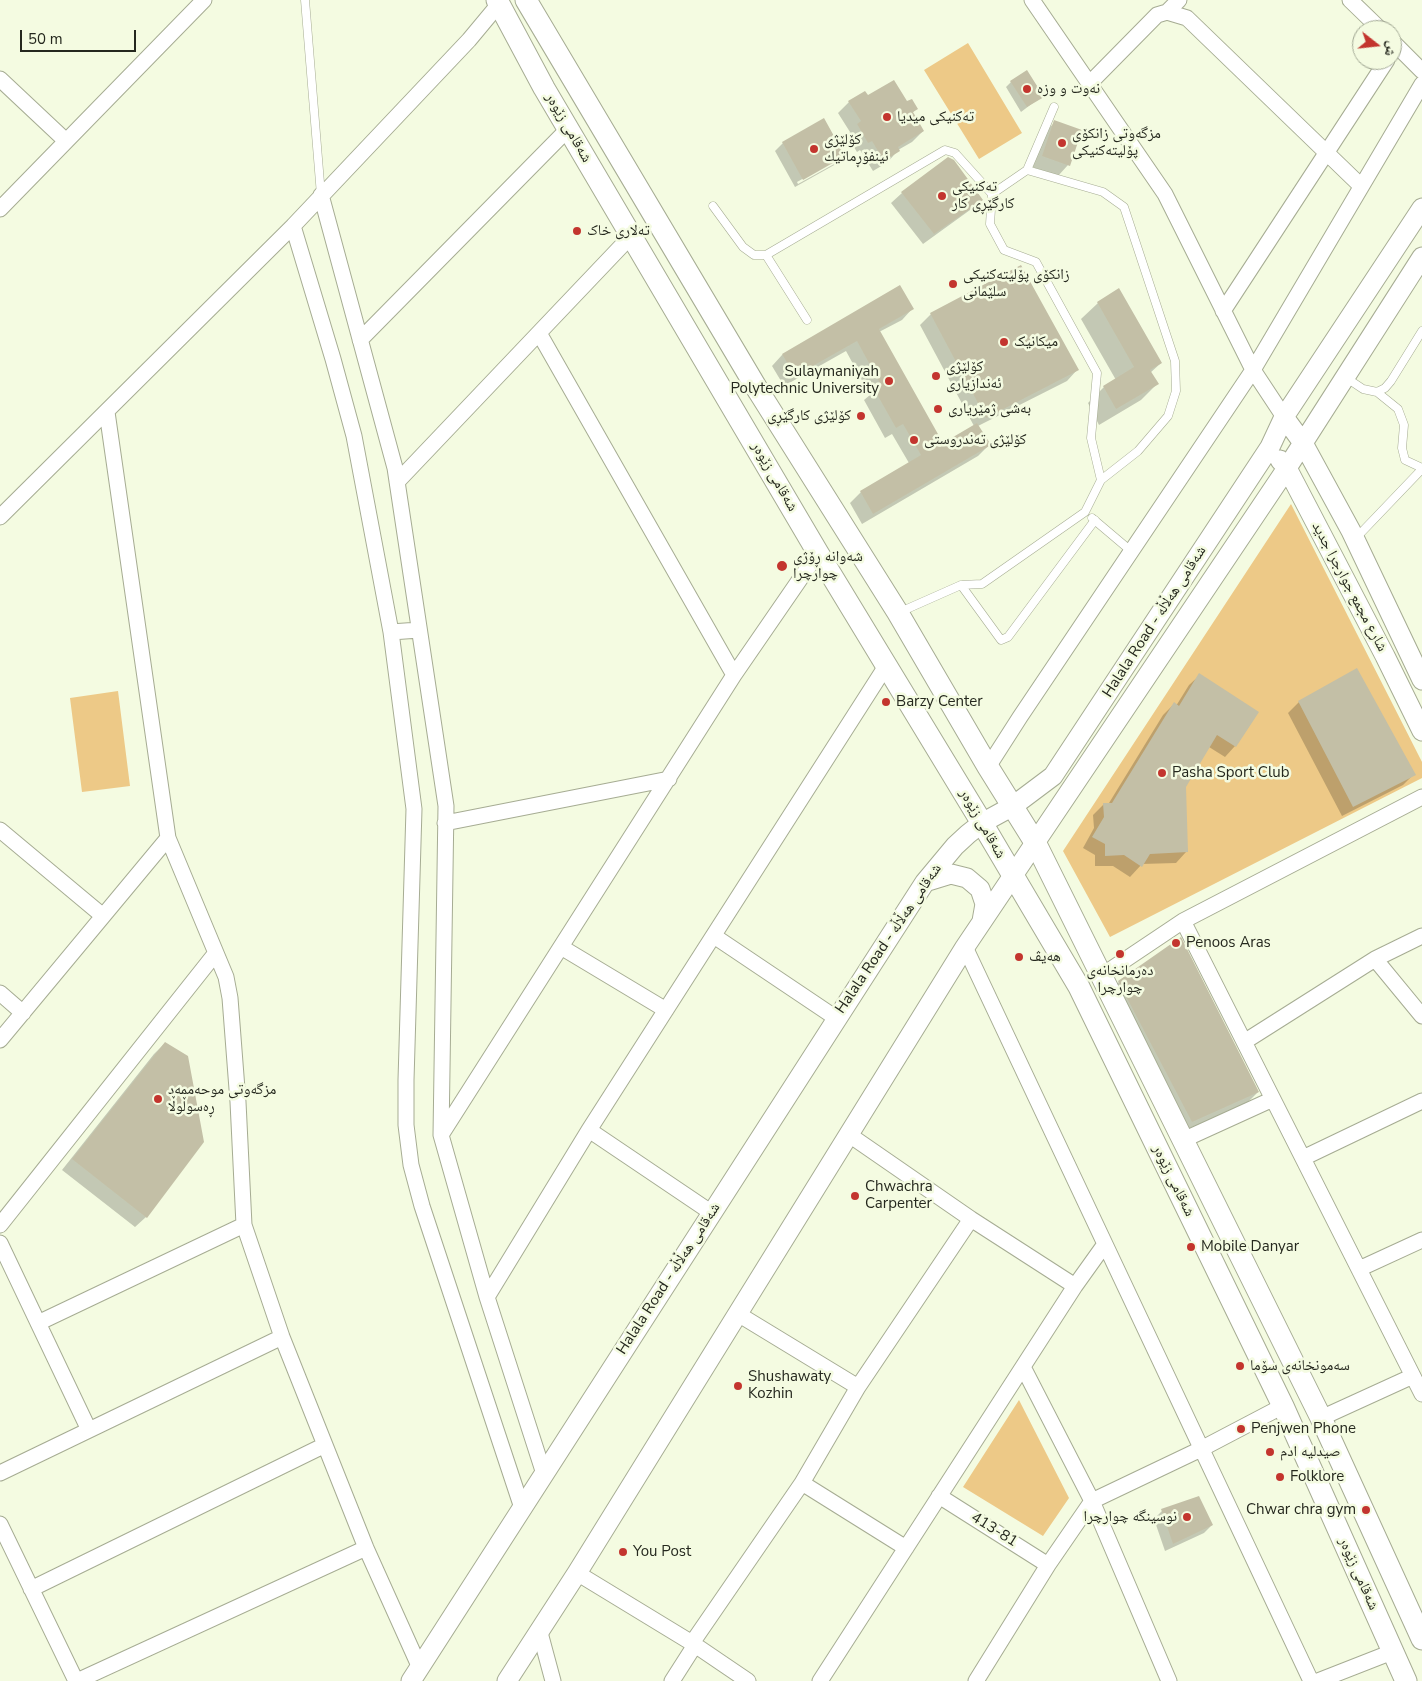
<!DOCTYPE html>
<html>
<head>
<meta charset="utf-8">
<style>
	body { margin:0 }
	#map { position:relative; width:1422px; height:1681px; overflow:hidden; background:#f4fbe1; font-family:"Nunito Sans","Noto Naskh Arabic",sans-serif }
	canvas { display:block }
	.north { position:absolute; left:1352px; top:20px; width:50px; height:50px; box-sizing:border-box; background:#f4fbe1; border:1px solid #a1a793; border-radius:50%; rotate:106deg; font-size:14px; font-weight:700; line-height:20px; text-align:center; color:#25281e }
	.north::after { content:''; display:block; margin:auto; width:18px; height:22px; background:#c3352e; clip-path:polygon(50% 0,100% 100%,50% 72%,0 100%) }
	.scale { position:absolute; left:20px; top:30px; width:116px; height:22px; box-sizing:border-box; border:2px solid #25281e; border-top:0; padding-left:6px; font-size:15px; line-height:18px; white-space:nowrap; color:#25281e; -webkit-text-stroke:4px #f4fbe1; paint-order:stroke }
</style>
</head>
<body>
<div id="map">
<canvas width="1422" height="1681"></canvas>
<div class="north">ش</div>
<div class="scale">50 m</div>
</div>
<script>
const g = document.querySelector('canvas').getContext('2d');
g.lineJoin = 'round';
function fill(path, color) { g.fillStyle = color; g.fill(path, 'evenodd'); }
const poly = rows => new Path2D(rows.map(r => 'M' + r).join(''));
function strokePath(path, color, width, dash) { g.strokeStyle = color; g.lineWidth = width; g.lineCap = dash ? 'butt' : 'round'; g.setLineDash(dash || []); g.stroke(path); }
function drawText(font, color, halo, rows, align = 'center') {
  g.font = font + ' "Nunito Sans","Noto Naskh Arabic",sans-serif'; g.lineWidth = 5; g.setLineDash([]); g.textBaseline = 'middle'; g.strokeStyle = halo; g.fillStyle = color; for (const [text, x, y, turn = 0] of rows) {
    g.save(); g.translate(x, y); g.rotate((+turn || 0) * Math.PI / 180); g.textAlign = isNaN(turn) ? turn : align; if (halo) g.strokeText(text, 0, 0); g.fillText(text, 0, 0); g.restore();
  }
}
const green = poly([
	[968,43,1022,133,979,159,924,70],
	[1291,504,1422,762,1422,778,1110,937,1063,851],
	[118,691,130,786,82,792,70,698],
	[1019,1400,1069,1498,1043,1536,963,1487]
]);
const shadow = poly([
	[1011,82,1042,96,1021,112,1006,87],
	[867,97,907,103,916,109,912,113,923,131,912,142,898,150,888,162,873,171,860,150,857,152,847,136,850,132,838,113,849,102],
	[1055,122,1068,165,1058,176,1032,167,1044,133],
	[783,143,844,156,836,164,795,187,775,151],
	[836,160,836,163,798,184,797,182],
	[902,193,981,200,970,210,923,244,891,203],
	[1021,267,1077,370,1067,381,978,426,989,445,978,456,862,524,850,503,861,492,909,463,892,434,885,438,864,400,870,395,846,351,784,386,772,366,782,355,900,287,912,309,902,320,879,332,942,445,974,426,920,325,931,314],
	[1098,303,1161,363,1150,373,1157,384,1141,400,1099,425,1088,403,1104,387,1116,380,1081,319],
	[1200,675,1235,746,1225,757,1209,747,1185,786,1186,852,1176,863,1142,864,1130,877,1113,866,1095,866,1095,855,1083,848,1094,828,1093,815,1104,804,1109,803,1163,715,1174,704,1176,706,1189,685],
	[1299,702,1414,774,1403,785,1342,816,1288,713],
	[1119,982,1258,1092,1247,1103,1181,1132,1108,992],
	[165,1043,146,1217,135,1227,62,1170,154,1054],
	[1162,1511,1212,1525,1204,1533,1165,1551,1154,1519]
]);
const building = poly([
	[1027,70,1044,97,1027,107,1010,81],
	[894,80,907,101,912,99,918,109,913,112,924,131,898,147,900,151,884,161,872,141,868,143,857,124,861,121,848,101,865,91,868,95],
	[824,118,845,156,803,180,782,142],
	[1054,120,1082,130,1070,166,1042,156],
	[948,157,954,160,983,200,934,234,901,192],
	[1021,265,1079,370,986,418,930,313],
	[900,285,914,309,879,329,943,443,977,423,991,445,873,514,860,491,921,455,903,424,896,428,874,389,881,385,857,341,795,376,782,354],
	[1119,288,1162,363,1150,370,1159,384,1116,409,1103,386,1134,367,1097,302],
	[1357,668,1416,775,1353,807,1298,701],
	[1199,673,1259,712,1236,747,1217,735,1186,787,1188,852,1150,854,1142,867,1124,855,1105,856,1105,844,1092,837,1104,817,1103,803,1112,803,1174,702,1179,706],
	[1181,937,1259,1092,1192,1122,1118,981],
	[165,1042,188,1056,204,1142,147,1218,72,1159],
	[1199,1496,1213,1525,1173,1544,1161,1509]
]);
const service = poly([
	[305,0,321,195],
	[1027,170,1103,192,1124,207,1175,361,1176,391,1168,416,1138,451,1101,480],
	[713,206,743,247,754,255,766,255,945,150,955,153,992,194],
	[766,255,807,320],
	[1345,377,1363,389,1377,392,1385,388,1391,381,1422,331],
	[1377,392,1398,409,1404,425,1402,448,1405,460,1422,468],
	[1092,518,1131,551],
	[1356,538,1422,469],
	[961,585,1001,640,1008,637,1095,520],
	[900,612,961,585,982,584,1085,512,1101,480,1091,438,1097,373,1036,262,1004,250,990,224,992,194,1027,170,1054,107]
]);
const minor = poly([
	[1032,0,1165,194,1253,370,1284,417],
	[1350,0,1381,30],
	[1167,12,1179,0],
	[1392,41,1422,71],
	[0,79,66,141],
	[1089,84,1157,15,1167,12,1187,18,1361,186],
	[321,195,395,468,446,806,441,1135,487,1297,544,1474],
	[0,209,204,0],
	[293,226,333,359,354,436,391,632,414,809,406,1080,406,1125,411,1165,422,1206,522,1508],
	[1223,311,1387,60],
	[539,333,734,675],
	[360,340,568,129],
	[107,412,168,838,226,977,230,998,238,1102,244,1225,282,1337,366,1548,420,1668],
	[397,482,631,236],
	[0,517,293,226,469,40,499,4],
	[391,632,419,630],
	[988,767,1020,717,1253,370,1422,84],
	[445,823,669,779],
	[0,830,103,916],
	[1183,921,1422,1394],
	[714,936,836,1018],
	[561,947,666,1010],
	[965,947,1311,1681],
	[1375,959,1422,1016],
	[1101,976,1183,921,1422,797],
	[0,993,23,1013],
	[0,1040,168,838],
	[1244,1042,1375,959,1422,936],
	[589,1130,712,1213],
	[848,1134,971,1219,1075,1286],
	[441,1135,734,675,818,553],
	[1183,1140,1273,1099],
	[1303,1158,1422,1101],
	[0,1225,215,954],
	[0,1243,89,1430],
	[1359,1269,1422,1240],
	[487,1297,589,1130,886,666],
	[738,1314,858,1387],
	[38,1323,244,1225],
	[1023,1367,1092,1501,1169,1681],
	[1321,1418,1413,1376],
	[0,1473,282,1337],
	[802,1483,906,1548],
	[939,1496,1048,1565],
	[0,1524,76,1681],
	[577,1573,692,1643,748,1681],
	[31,1589,325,1445],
	[539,1629,553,1681],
	[692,1643,802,1483,858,1387,971,1219],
	[77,1681,366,1548],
	[672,1681,695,1645],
	[820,1681,1075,1286,1105,1244],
	[976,1681,1048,1565,1092,1501,1201,1449,1283,1406],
	[1318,1681,1392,1652]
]);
const tertiary = poly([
	[1284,417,1303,443,1351,531,1422,680],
	[1280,460,1287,468,1385,656,1422,731],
	[925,882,951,874,967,878,980,889,985,904,982,921],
	[411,1681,925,882,955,846,968,834,982,823,1013,806,1053,776,1270,447,1284,417,1422,208],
	[507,1681,577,1573,965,947,1287,468,1422,257]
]);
const secondary = poly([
	[497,0,544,88,818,553,982,823,1079,987,1283,1406,1406,1681],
	[526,0,759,392,898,613,988,767,1036,844,1321,1418,1422,1639]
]);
const markers = [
	[1027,89,5,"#c3352e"],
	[887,117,5,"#c3352e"],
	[1062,143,5,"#c3352e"],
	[814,149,5,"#c3352e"],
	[942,196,5,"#c3352e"],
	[577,231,5,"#c3352e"],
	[953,284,5,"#c3352e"],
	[1004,342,5,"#c3352e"],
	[936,376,5,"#c3352e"],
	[889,381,5,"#c3352e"],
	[938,409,5,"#c3352e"],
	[861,416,5,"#c3352e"],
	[914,440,5,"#c3352e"],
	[782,566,6,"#c3352e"],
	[886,702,5,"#c3352e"],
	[1162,773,5,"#c3352e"],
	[1176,943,5,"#c3352e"],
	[1120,954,5,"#c3352e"],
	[1019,957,5,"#c3352e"],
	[158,1099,5,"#c3352e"],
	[855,1196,5,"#c3352e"],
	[1191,1247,5,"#c3352e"],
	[1240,1366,5,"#c3352e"],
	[738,1386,5,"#c3352e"],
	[1241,1429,5,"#c3352e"],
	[1270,1452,5,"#c3352e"],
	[1280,1477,5,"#c3352e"],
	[1366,1510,5,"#c3352e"],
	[1187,1517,5,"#c3352e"],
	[623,1552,5,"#c3352e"]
];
const poiNames = [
	["نەوت و وزە",1037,89],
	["تەکنیکی میدیا",897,117],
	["مزگەوتی زانکۆی",1072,134],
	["پۆلیتەکنیکی",1072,151],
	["کۆلێژی",824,140],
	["ئینفۆڕماتیك",824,157],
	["تەکنیکی",952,187],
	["کارگێڕی کار",952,204],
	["تەلاری خاک",587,231],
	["زانکۆی پۆلیتەکنیکی",963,275],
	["سلێمانی",963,292],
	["میکانیک",1014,342],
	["کۆلێژی",946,367],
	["ئەندازیاری",946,384],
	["Sulaymaniyah",879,372,"right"],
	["Polytechnic University",879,389,"right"],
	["بەشی ژمێریاری",948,409],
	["کۆلێژی کارگێڕی",851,416,"right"],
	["کۆلێژی تەندروستی",924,440],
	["شەوانە ڕۆژی",793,557],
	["چوارچرا",793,574],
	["Barzy Center",896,702],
	["Pasha Sport Club",1172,773],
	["Penoos Aras",1186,943],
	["ھەیڤ",1029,957],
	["دەرمانخانەی",1120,971,"center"],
	["چوارچرا",1120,988,"center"],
	["مزگەوتی موحەممەد",168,1090],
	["ڕەسوڵوڵا",168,1107],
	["Chwachra",865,1187],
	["Carpenter",865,1204],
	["Mobile Danyar",1201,1247],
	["سەمونخانەی سۆما",1250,1366],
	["Shushawaty",748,1377],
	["Kozhin",748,1394],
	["Penjwen Phone",1251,1429],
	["صیدلیە ادم",1280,1452],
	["Folklore",1290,1477],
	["Chwar chra gym",1356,1510,"right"],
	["نوسینگە چوارچرا",1177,1517,"right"],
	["You Post",633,1552]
];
const streetNames = [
	["شەقامی زێوەر",568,128,60],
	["شەقامی زێوەر",774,477,60],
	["شارع مجمع جوارجرا جديد",1349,587,62],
	["Halala Road - شەقامی هەڵاڵە",1155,622,-57],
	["شەقامی زێوەر",982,824,60],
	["Halala Road - شەقامی هەڵاڵە",889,939,-56],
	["شەقامی زێوەر",1173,1181,64],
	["Halala Road - شەقامی هەڵاڵە",669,1279,-57],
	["413-81",994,1530,32],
	["شەقامی زێوەر",1358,1574,66]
];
fill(green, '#edc987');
fill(shadow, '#0003');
fill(building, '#c3bfa6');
strokePath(service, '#a6ac93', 9);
strokePath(minor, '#a6ac93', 17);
strokePath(tertiary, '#a6ac93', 21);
strokePath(secondary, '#a6ac93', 23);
strokePath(service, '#fff', 8);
strokePath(minor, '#fff', 15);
strokePath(tertiary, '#fff', 19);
strokePath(secondary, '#fff', 21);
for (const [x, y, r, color] of markers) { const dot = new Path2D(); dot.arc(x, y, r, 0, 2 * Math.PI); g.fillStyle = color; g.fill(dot); strokePath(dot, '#f4fbe1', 2); }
drawText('15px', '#25281e', '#f4fbe1', poiNames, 'left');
drawText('15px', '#25281e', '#f4fbe1', streetNames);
</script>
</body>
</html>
